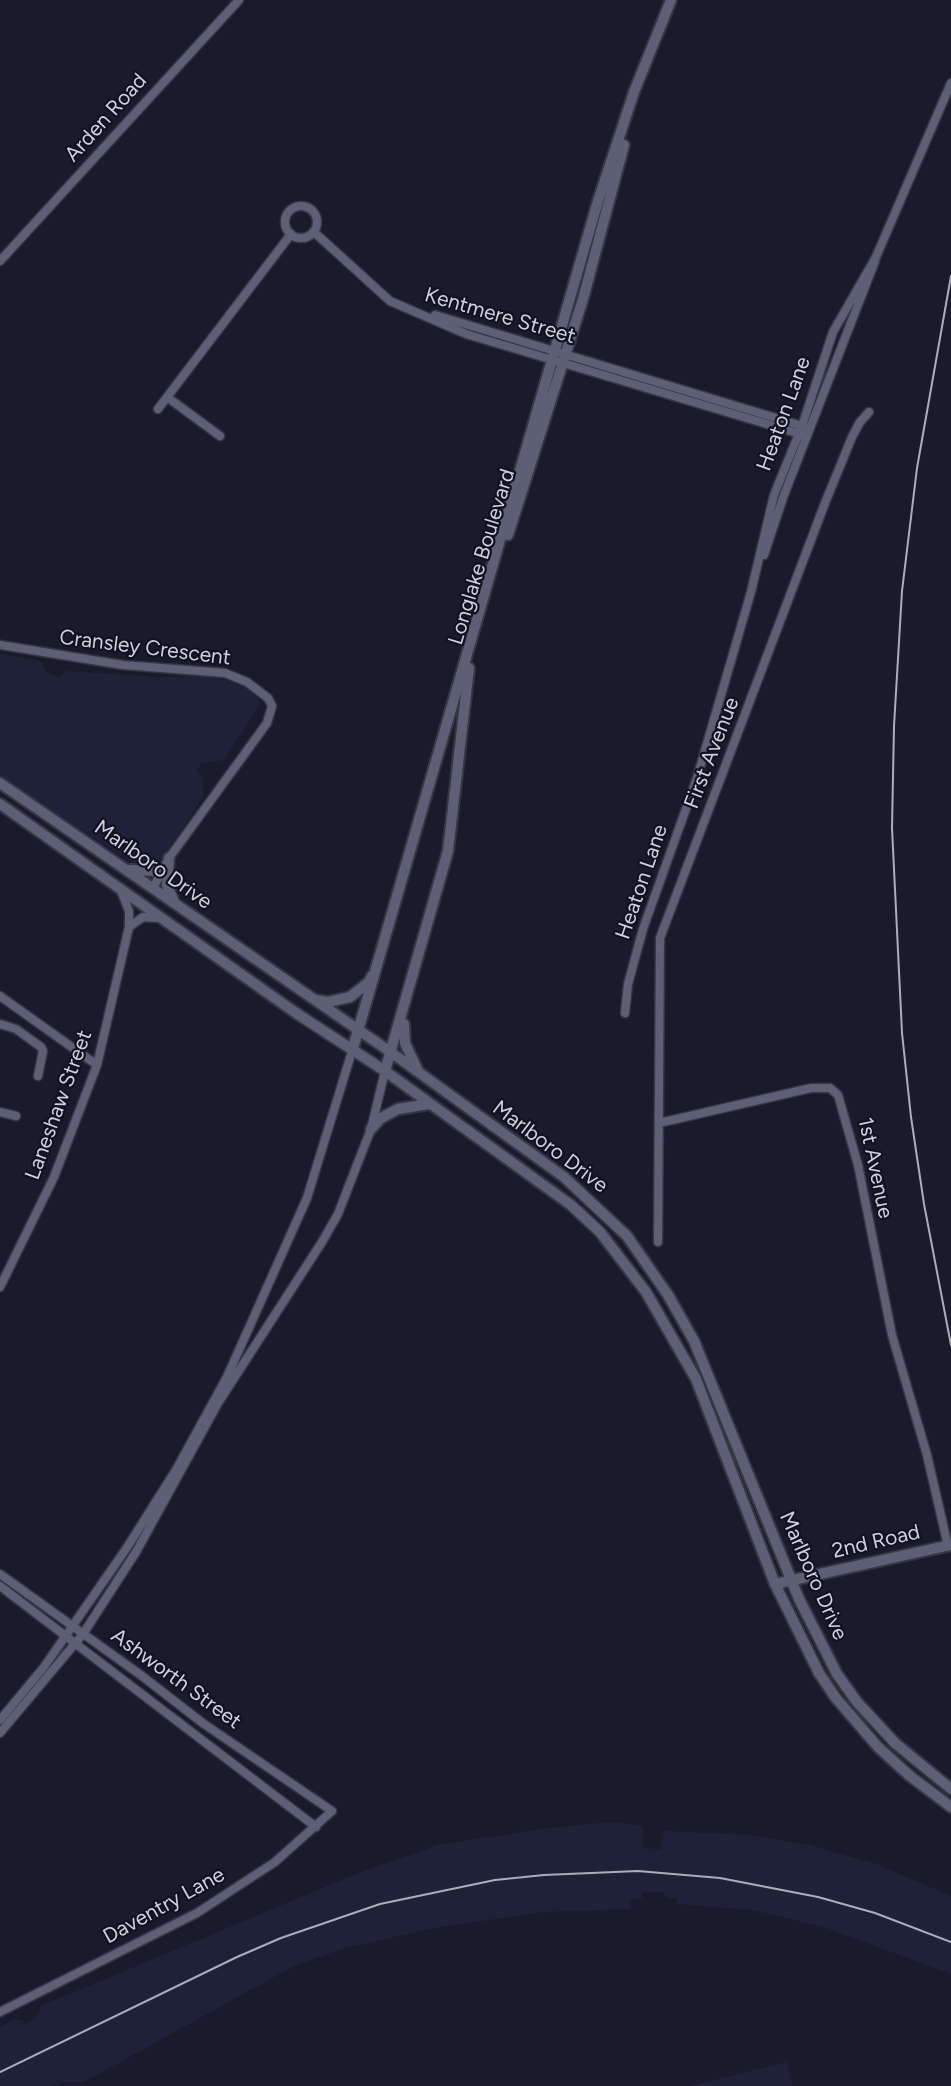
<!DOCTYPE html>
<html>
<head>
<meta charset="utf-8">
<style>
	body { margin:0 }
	canvas { display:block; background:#191a2b }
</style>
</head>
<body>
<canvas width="951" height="2086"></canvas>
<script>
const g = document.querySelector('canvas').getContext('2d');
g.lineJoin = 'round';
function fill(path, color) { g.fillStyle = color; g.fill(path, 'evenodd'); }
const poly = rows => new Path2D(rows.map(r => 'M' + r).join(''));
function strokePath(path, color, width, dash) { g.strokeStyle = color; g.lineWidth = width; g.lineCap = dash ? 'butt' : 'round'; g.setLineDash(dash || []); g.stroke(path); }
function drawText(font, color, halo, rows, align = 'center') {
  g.font = font + ' Figtree,sans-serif'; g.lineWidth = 4.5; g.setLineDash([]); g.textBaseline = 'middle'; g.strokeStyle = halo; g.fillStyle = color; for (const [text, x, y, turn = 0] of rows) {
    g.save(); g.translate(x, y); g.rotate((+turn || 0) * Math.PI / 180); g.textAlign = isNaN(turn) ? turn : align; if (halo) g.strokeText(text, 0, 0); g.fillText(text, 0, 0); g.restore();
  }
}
const built = poly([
	[0,653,42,662,45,671,59,677,65,671,159,677,197,676,227,680,249,689,259,699,259,706,224,760,200,764,197,771,203,778,204,796,161,860,152,866,136,865,53,812,0,775],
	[610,1822,642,1826,643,1847,661,1850,664,1831,747,1835,809,1845,879,1865,951,1896,951,1974,824,1927,753,1910,678,1904,677,1898,668,1899,663,1892,643,1892,641,1899,629,1900,631,1909,544,1912,433,1928,345,1948,294,1966,84,2082,65,2082,53,2086,0,2086,0,2027,14,2019,23,2021,23,2025,36,2019,41,2006,356,1874,438,1845,549,1828],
	[787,2062,793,2086,691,2086]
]);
const minor = poly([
	'285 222a16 16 0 1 1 32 0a16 16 0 1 1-32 0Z',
	[314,232,390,301,466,334,807,436],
	[0,261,239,0],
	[435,315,809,428],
	[167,397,220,436],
	[158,409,291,234],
	[764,555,784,495,875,261],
	[0,645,123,665,225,673,247,682,268,698,272,706,267,723,169,858,153,888],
	[129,927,143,917,159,918],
	[0,996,97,1065],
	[625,1013,628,984,643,929,697,778,751,592,774,495,802,426,833,332,876,257,951,83],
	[0,1024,16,1029,41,1047,43,1051,38,1076],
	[0,1112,16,1116],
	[659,1123,811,1088,830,1088,838,1095,858,1165,892,1335,927,1455,948,1546],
	[658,1242,660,938,825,503,852,437,860,422,869,412],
	[0,1287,54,1177,97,1065,129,927,129,911,120,888],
	[0,1574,142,1676,204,1724,332,1811,275,1862,197,1913,0,2012],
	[0,1586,316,1827],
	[0,1720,44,1667,128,1546,176,1470,227,1377,307,1198,353,1048],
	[0,1733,83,1634,136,1552,218,1403,322,1242,338,1214,371,1129,385,1071]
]);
const tertiary = poly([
	[775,1584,951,1545]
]);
const secondary = poly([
	[508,535,583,299,624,145],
	[0,783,392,1053,564,1177,627,1236,668,1295,694,1341,799,1599,837,1674,857,1702,895,1743,951,1789],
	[0,804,296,1013,385,1071,571,1205,600,1232,646,1292,696,1379,775,1584,819,1673,835,1697,878,1747,910,1776,951,1807],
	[169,858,167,885,174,902],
	[130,870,161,871],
	[316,1000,328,1002,350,997,369,982,372,976],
	[404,1024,405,1043,418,1071],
	[353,1048,598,201,634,92,671,0],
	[385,1071,448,851,469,668],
	[371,1129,381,1118,398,1109,429,1104]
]);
const rail = poly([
	[951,276,917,468,902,591,894,726,892,828,902,1033,911,1117,924,1204,951,1345],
	[0,2072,237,1957,281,1938,380,1904,495,1880,544,1875,638,1871,720,1878,818,1897,875,1913,951,1942]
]);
const streetNames = [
	["Arden Road",106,118,-48],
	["Kentmere Street",500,316,16],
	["Heaton Lane",784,414,-70],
	["Longlake Boulevard",482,557,-73],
	["Cransley Crescent",145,648,7],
	["First Avenue",712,753,-69],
	["Marlboro Drive",153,865,35],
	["Heaton Lane",642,882,-71],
	["Laneshaw Street",59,1105,-70],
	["Marlboro Drive",550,1147,37],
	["1st Avenue",875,1168,78],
	["2nd Road",876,1542,-13],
	["Marlboro Drive",813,1576,66],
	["Ashworth Street",176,1679,36],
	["Daventry Lane",164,1906,-29]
];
fill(built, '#1f2138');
strokePath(minor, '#353643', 11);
strokePath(tertiary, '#353643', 14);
strokePath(secondary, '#353643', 14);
strokePath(minor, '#5d5f74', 8);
strokePath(tertiary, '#5d5f74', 10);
strokePath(secondary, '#5d5f74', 10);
strokePath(rail, '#abadba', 2);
drawText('21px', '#ced0dc', '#101122', streetNames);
</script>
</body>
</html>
